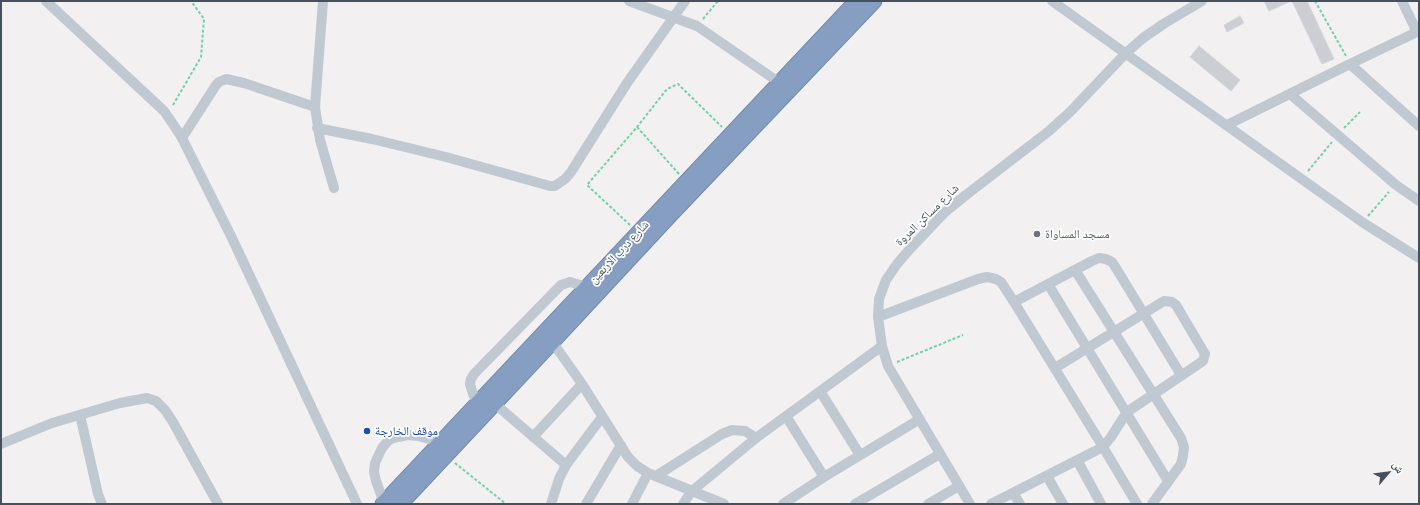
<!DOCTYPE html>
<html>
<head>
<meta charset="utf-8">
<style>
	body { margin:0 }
	#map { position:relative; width:1420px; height:505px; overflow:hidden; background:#f2f0f0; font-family:"Golos Text","Noto Naskh Arabic",sans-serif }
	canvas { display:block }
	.frame { position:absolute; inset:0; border:2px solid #47515e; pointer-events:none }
	.north { position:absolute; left:1368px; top:453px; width:40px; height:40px; -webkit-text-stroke:3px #fff; paint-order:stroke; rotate:62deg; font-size:11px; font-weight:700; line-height:16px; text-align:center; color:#47515e }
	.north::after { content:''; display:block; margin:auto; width:14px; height:18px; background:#47515e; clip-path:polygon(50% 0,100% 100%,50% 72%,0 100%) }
</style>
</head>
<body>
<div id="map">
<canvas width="1420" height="505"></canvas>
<div class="frame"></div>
<div class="north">ش</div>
</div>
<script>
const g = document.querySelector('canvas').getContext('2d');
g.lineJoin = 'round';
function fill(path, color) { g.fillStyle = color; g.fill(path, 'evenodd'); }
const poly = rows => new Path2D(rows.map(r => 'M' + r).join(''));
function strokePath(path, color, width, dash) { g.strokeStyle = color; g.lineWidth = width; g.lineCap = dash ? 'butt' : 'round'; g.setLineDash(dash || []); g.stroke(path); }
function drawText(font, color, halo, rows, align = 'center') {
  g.font = font + ' "Golos Text","Noto Naskh Arabic",sans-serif'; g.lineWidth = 3.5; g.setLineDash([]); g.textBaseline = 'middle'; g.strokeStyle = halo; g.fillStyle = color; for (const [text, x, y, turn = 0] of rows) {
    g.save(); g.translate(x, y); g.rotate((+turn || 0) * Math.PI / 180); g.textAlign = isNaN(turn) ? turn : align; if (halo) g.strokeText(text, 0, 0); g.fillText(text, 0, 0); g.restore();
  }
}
const building = poly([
	[1264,1,1291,1,1269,11,1264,1],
	[1292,1,1307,1,1334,59,1322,64,1292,1],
	[1240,16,1244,23,1227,32,1224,25,1240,16],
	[1199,46,1240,80,1231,91,1190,57,1199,46]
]);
const path = poly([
	[1315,1,1346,56],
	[703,19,718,1],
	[173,105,201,57,204,19,191,1],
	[637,127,679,174],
	[1344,128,1360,112],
	[1308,171,1332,142],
	[1368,216,1389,192],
	[630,225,587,185,637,127,667,89,678,84,722,127],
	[897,362,963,335],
	[455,463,506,504]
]);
const minor = poly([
	[46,1,164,111,173,124,182,138,231,236,357,504],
	[323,1,315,107,320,140,334,188],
	[629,1,697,26,780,83],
	[1052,1,1362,222,1419,258],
	[1402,1,1417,32],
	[1350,64,1419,126],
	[1290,94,1396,185,1419,201],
	[1227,125,1350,64,1419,31],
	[317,128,372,139,446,157,550,186,555,186,565,179,571,172,627,83,685,1],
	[182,138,216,85,219,82,226,79,244,83,315,107],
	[1075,270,1181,438,1184,447,1183,456,1181,464,1152,504],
	[1048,284,1168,481],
	[1014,302,1092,261,1099,258,1106,259,1112,262,1116,268,1181,375],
	[878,317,978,279,987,277,996,279,1001,282,1014,302,1103,447,1137,504],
	[549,337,582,384,628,457,637,466,648,473,724,504],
	[820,391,860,455],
	[478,403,473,394,470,384,471,379,474,374,561,285,570,282,587,287],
	[494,403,566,465],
	[80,415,98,494,102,504],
	[786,416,824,477],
	[533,437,582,384],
	[1,444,52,423,120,403,147,398,156,401,165,410,173,422,218,504],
	[1077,460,1101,504],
	[656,476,722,434,732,430,745,431,756,438],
	[1047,476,1063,504],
	[1013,493,1020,504],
	[384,503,376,481,374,472,375,463,382,448,388,441,393,438,408,435,418,436,440,442],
	[551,504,559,479,566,465,602,417],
	[586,504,621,445],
	[632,504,648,473],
	[683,504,692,491,756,438,882,346],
	[783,504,824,477,920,419],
	[855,504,940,454],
	[928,504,959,486],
	[970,504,888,366,882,346,878,317,879,299,886,280,897,264,909,250,945,212,966,195,1049,131,1070,112,1126,53,1143,38,1165,23,1202,1],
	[991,504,1103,447,1111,437,1127,412,1203,361,1205,354,1176,305,1172,302,1164,301,1055,368]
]);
const highway = poly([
	[383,504,857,1],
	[400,504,552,342,670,215,874,1]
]);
const markers = [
	[1037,234,4,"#6b7280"],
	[367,431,4,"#1a4fb4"]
];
const streetNames = [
	["شارع مساكن المروة",927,215,-44],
	["شارع درب الاربعين",619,252,-47]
];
const worshipNames = [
	["مسجد المساواة",1045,234]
];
const transitNames = [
	["موقف الخارجة",375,431]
];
fill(building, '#ccced4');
strokePath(building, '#d3d5db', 1);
strokePath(highway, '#7089ac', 17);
strokePath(path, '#73d1a9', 2, [3, 2]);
strokePath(minor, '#c0c9d2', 10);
strokePath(highway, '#859ec1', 15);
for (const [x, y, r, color] of markers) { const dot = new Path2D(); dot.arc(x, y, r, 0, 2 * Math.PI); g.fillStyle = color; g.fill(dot); strokePath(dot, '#fff', 1.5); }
drawText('12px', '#47515e', '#fff', streetNames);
drawText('12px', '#5b616d', '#fff', worshipNames, 'left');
drawText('12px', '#164399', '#fff', transitNames, 'left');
</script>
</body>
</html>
